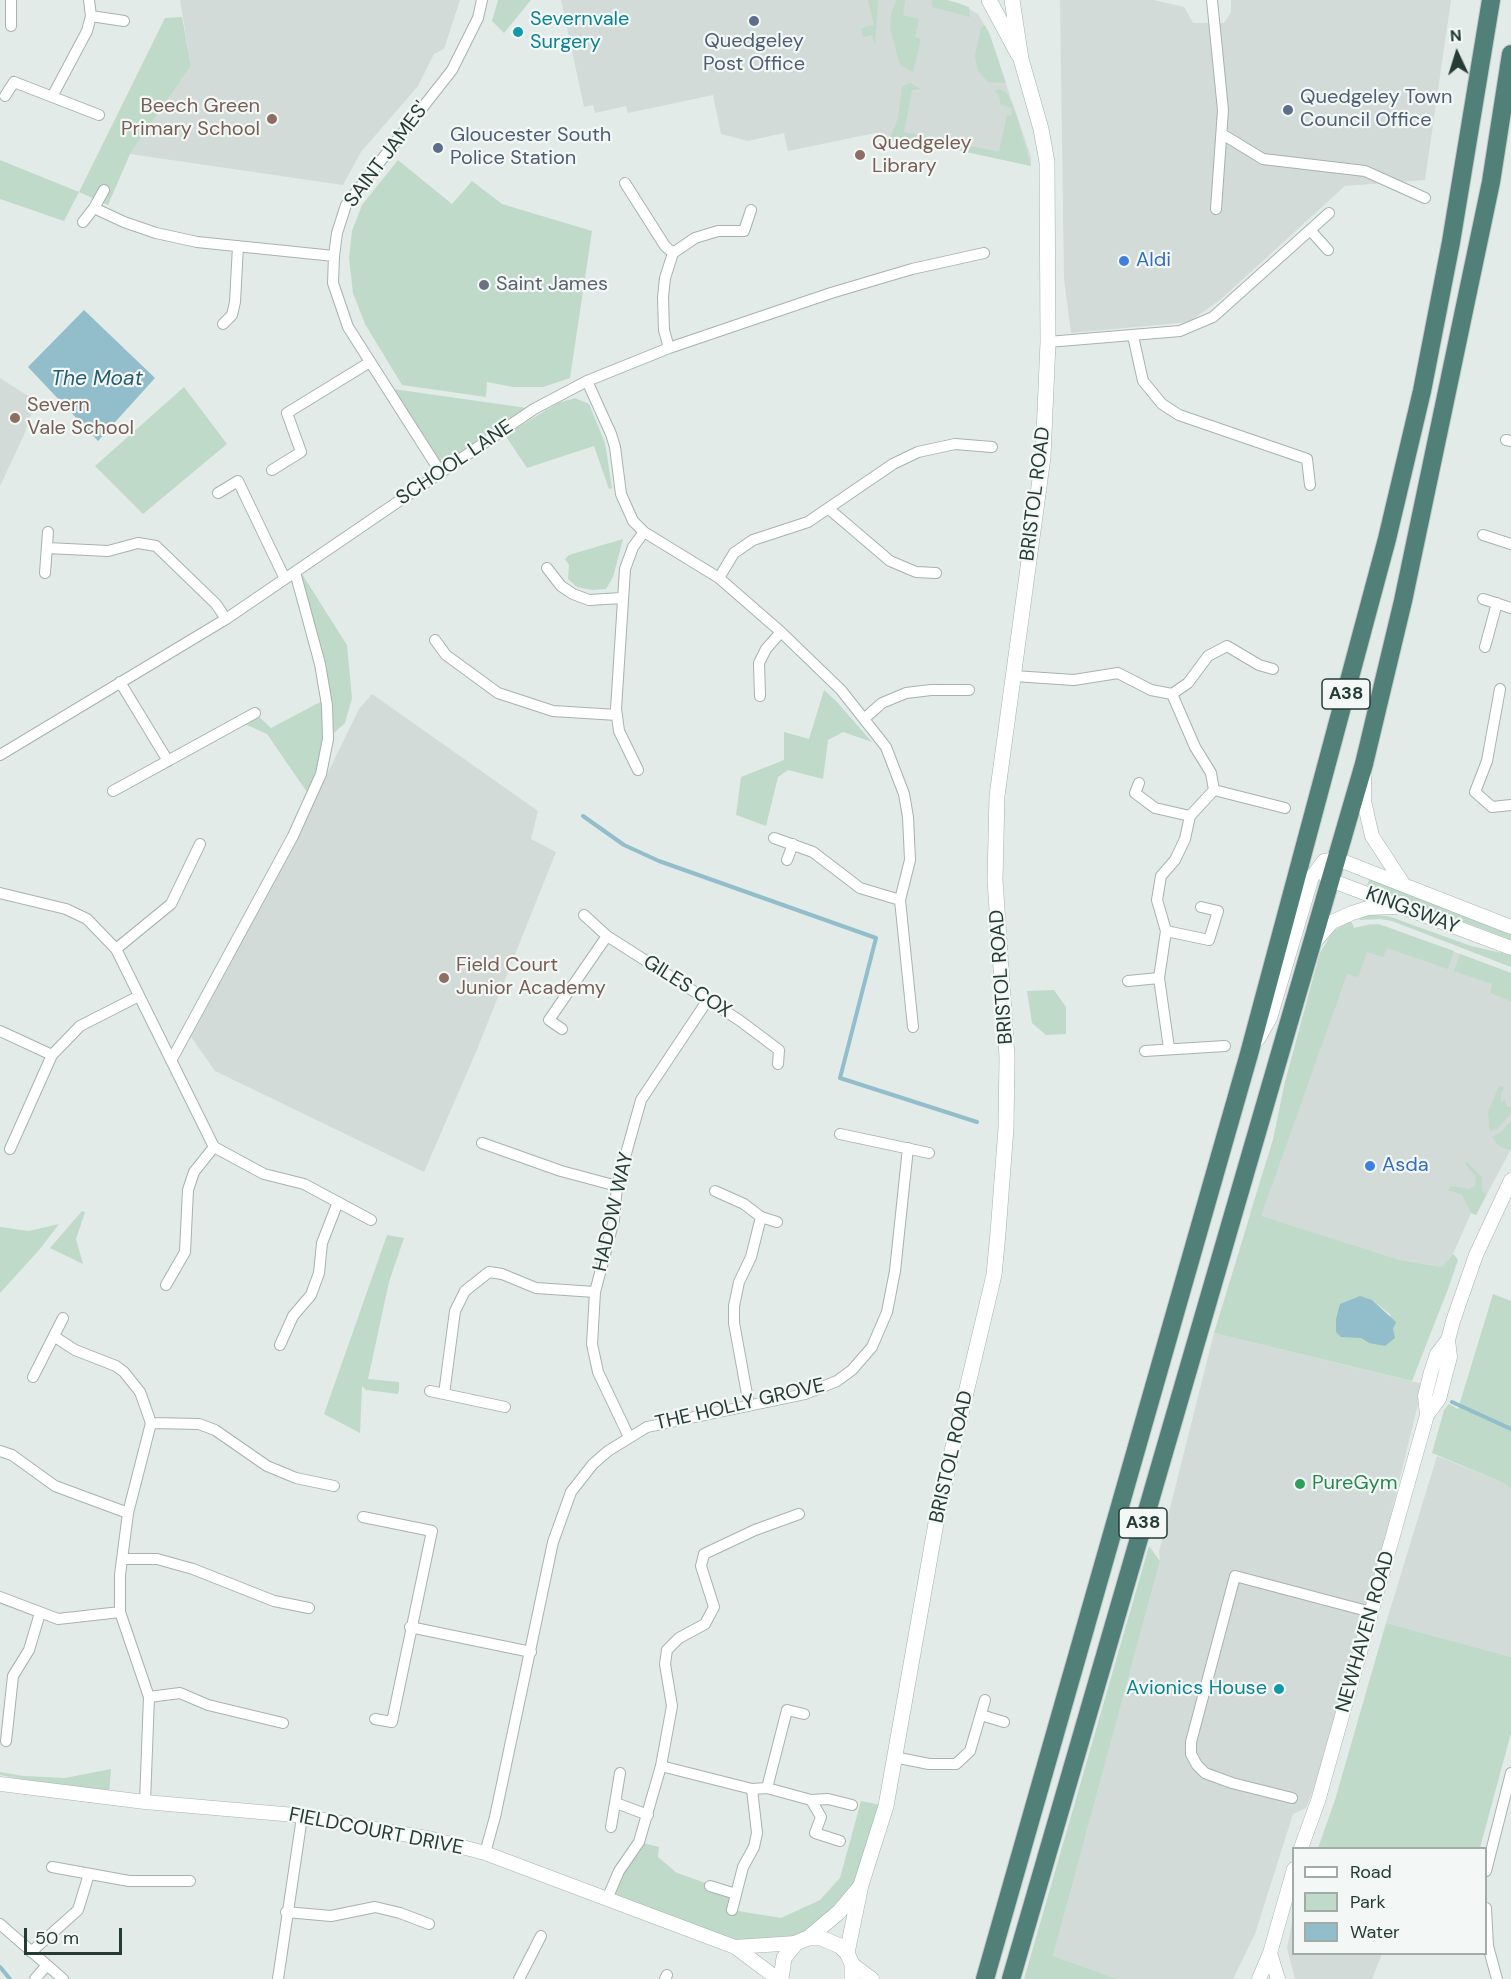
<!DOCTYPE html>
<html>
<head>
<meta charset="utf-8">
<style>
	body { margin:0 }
	#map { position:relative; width:1511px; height:1979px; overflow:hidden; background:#e3ebe8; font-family:"DM Sans",sans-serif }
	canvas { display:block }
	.legend { position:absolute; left:1292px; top:1847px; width:195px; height:108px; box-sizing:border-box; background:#f3f8f6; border:2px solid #a1aca9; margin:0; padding:8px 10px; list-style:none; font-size:18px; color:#253b36 }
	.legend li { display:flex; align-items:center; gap:12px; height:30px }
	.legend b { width:30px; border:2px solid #a1aca9 }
	.north { position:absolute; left:1427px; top:24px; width:60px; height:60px; -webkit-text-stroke:4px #f3f8f6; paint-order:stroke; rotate:356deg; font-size:16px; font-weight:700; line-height:24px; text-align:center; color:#253b36 }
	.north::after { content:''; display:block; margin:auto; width:21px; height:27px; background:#253b36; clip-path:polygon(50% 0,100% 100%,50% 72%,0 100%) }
	.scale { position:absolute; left:24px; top:1928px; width:98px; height:27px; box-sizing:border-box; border:3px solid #253b36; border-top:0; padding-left:8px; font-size:18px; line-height:21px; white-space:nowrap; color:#253b36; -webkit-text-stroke:4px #f3f8f6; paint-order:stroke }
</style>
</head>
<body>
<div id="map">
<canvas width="1511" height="1979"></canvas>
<ul class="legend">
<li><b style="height:8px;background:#fff"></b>Road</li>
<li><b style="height:16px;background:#bfdac8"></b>Park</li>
<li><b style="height:16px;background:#92bdca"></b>Water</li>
</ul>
<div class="north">N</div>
<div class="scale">50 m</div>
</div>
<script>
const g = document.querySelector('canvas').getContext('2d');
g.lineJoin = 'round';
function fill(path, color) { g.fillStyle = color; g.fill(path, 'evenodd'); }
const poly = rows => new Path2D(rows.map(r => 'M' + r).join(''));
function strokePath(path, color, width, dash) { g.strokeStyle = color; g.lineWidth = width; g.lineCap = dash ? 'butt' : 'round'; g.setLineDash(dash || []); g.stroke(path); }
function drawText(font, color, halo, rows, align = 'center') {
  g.font = font + ' "DM Sans",sans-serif'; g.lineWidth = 4.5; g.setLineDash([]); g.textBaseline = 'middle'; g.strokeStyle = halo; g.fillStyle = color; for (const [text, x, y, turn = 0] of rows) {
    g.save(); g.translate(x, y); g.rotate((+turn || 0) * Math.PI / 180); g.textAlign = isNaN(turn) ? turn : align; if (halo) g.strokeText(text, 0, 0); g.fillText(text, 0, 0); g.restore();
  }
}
const built = poly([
	[180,0,460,0,444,49,434,54,418,86,361,152,343,185,130,154,191,66],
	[561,0,947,0,959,3,978,14,988,31,1031,157,1031,166,902,138,888,142,875,133,788,151,784,133,748,141,721,134,713,95,628,113,626,106,595,113,593,105,584,107],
	[1060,0,1154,0,1184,7,1193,23,1224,23,1231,12,1231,0,1451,0,1425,180,1345,186,1220,300,1189,322,1071,333,1064,279],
	[0,378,36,401,24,435,0,486],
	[372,694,538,811,531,839,556,852,476,1052,424,1172,215,1071,191,1037,292,846,359,709],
	[1350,919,1354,928,1370,924,1385,926,1511,973,1511,1149,1476,1215,1471,1213,1453,1254,1442,1267,1400,1260,1250,1213,1273,1140,1285,1082,1320,953,1332,933],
	[1214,1333,1423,1384,1369,1603,1318,1778,1306,1808,1293,1814,1255,1934,1233,1979,1118,1979,1053,1956,1160,1561,1159,1552],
	[1437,1456,1504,1483,1511,1489,1511,1657,1386,1623],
	[1293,1918,1294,1954,1382,1954,1372,1979,1295,1979,1287,1948]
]);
const green = poly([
	[498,0,531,0,504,33,492,21],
	[868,0,878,0,875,45,872,35,863,37,861,28,874,25],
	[897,0,905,0,903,15,919,19,915,37,921,39,913,72,900,65,890,28,891,13],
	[932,0,947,0,969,7,970,17,932,7],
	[182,17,191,66,130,154,108,205,79,192,64,221,0,199,0,160,79,192,165,18],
	[985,25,990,35,1006,83,988,82,978,71,975,56,981,28],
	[910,83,921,89,912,90,904,132,999,152,1007,115,1011,116,1012,108,1001,105,999,95,994,91,999,89,1007,93,1016,114,1031,166,902,138,888,142,898,119,902,87],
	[398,160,452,204,472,181,502,204,592,231,570,378,543,387,513,387,487,382,486,397,402,385,365,324,353,293,349,258,352,231,362,205],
	[184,387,227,444,143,514,95,466],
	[386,388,534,409,441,473],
	[575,398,589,404,605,443,612,488,609,489,594,446,527,468,505,435,558,403],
	[623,539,613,577,606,589,592,590,577,587,568,579,569,565,565,559,569,555],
	[302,574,347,645,352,698,345,723,334,733,321,647,325,646,318,647,299,577],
	[824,690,836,701,872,742,843,732,828,740,823,779,788,770,778,777,766,826,736,815,741,777,784,760,784,732,809,739],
	[326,699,328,739,311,798,267,734,240,722,255,713,271,728],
	[1370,878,1511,934,1511,940,1367,885],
	[1365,914,1388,916,1471,946,1511,955,1511,967,1392,921,1380,919,1360,920,1359,916],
	[1350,919,1354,928,1378,924,1454,951,1448,969,1387,948,1383,957,1367,952,1358,977,1347,974,1261,1216,1400,1260,1442,1267,1453,1254,1456,1257,1458,1260,1448,1289,1412,1381,1214,1333,1273,1140,1285,1082,1320,953,1332,933],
	[1372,1300,1391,1315,1369,1343,1361,1338],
	[1460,954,1511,973,1511,1001,1490,993,1492,984,1454,971],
	[1054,990,1066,1007,1066,1034,1046,1035,1032,1023,1027,991],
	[1499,1086,1505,1087,1501,1093,1501,1101,1505,1100,1507,1107,1511,1107,1511,1113,1497,1129,1490,1131,1488,1112],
	[1511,1121,1511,1149,1509,1150,1499,1146,1492,1137,1500,1133],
	[1466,1161,1482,1177,1482,1190,1486,1195,1476,1215,1471,1213,1462,1195,1448,1190,1450,1186,1469,1189,1475,1186,1476,1176,1466,1165],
	[82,1211,85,1212,76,1239,83,1264,50,1248],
	[59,1224,40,1249,0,1293,0,1227,29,1231],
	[387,1235,404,1238,389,1282,368,1379,399,1382,399,1389,398,1394,366,1390,362,1386,360,1433,324,1414],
	[1493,1294,1511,1301,1511,1489,1504,1483,1432,1453,1444,1410,1449,1404,1458,1409],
	[1149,1546,1160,1561,1053,1956,1118,1979,1024,1979],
	[1386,1623,1511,1657,1511,1733,1480,1848,1318,1848,1335,1800],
	[111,1769,109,1795,0,1775,0,1772,24,1776,65,1778],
	[861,1801,886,1806,861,1885,808,1938,735,1947,607,1899,639,1842,659,1847,658,1857,677,1873,734,1893,732,1910,781,1918,820,1900,840,1878]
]);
const water = poly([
	[84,310,155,378,98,441,28,367],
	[1360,1296,1372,1300,1396,1322,1393,1329,1395,1338,1385,1346,1369,1343,1361,1338,1341,1337,1336,1332,1336,1319,1340,1304]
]);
const stream = poly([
	[583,816,624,845,659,861,876,938,840,1078,977,1122],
	[1452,1402,1511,1429],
	[0,1967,10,1979]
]);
const minor = poly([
	[11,0,11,26],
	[1212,0,1223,110,1216,209],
	[91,16,124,21],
	[53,95,87,31,91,16,89,0],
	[5,96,14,82,99,115],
	[1222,134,1263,159,1365,171,1425,198],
	[625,183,665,246,673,253,665,278,663,297,664,330,669,348],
	[94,208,124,222,156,233,197,242,334,256],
	[83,222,94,208,104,190],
	[1311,231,1328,250],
	[673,253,695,238,718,231,744,231,751,210],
	[223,324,232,315,235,302,238,246],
	[1133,336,1143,381,1162,404,1179,415,1307,459,1310,485],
	[1048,342,1180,331,1213,317,1329,213],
	[587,381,611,434,615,447,621,494,633,521,644,532,719,578,781,632,841,690,886,747,904,794,908,817,910,860,900,900,913,1027],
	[1506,440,1511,441],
	[272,470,301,452,287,413,370,362],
	[441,473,348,327,333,283,334,256,337,233,346,205,452,70,478,18,482,0],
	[218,493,238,481,285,579],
	[829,509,890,561,916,572,936,573],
	[1483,535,1511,544],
	[47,548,108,551,138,543,156,546,216,604,226,619],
	[547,568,561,586,573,594,589,600,622,598],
	[45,573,48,532],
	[719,578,734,553,753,540,808,522,893,464,918,452,955,444,992,447],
	[1483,599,1511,608],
	[435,640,446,655,498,693,553,711,617,715],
	[1485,647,1497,603],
	[1014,676,1074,680,1118,673,1151,690,1172,694,1188,683,1208,656,1227,646,1259,665,1273,669],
	[120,682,168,761],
	[1500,689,1487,761,1475,792,1492,807,1511,805],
	[760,696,759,663,766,649,781,632],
	[865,718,882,703,906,693,931,690,969,690],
	[0,755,226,619,534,409,587,381,669,348,831,293,912,269,984,253],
	[638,770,619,731,616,709,625,569,633,547,644,532],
	[1139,783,1135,793,1155,808,1190,816],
	[1214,790,1285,808],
	[113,791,255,713],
	[774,838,813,852,860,888,900,900],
	[787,860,793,844],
	[0,893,66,909,87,919,116,949,214,1147,264,1174,304,1184,371,1220],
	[584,915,607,936,739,1020,779,1050,778,1064],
	[1166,931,1209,940,1218,911,1201,907],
	[116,949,171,904,200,844],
	[1128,981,1159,978],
	[562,1029,549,1020,607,936],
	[0,1031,52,1055],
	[1169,1048,1159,978,1166,931,1157,900,1161,876,1175,860,1185,839,1190,816,1214,790,1211,773,1195,747,1172,694],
	[1145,1051,1225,1046],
	[172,1059,293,836,321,774,328,739,327,705,320,664,295,572],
	[840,1134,929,1153],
	[482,1143,561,1171,617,1186],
	[10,1149,52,1055,80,1026,139,996],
	[715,1191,744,1204,761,1217,777,1222],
	[166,1285,185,1252,188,1190,194,1172,214,1147],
	[55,1337,75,1350,116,1366,124,1372,140,1392,151,1423,128,1513,120,1575,120,1612,149,1697,145,1802],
	[280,1345,293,1316,311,1295,319,1273,322,1243,338,1202],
	[33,1377,63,1318],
	[430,1391,505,1407],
	[444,1394,455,1311,465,1291,489,1272,502,1274,536,1288,595,1292],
	[749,1405,734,1323,734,1306,739,1282,751,1257,761,1217],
	[151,1423,199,1424,215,1430,267,1466,296,1478,334,1486],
	[629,1437,598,1372,592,1344,595,1292,614,1220,617,1186,641,1100,707,1001],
	[0,1451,12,1455,55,1486,128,1513],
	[363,1517,432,1531,392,1722,375,1719],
	[122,1559,157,1559,193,1569,274,1601,309,1608],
	[0,1597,58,1619,120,1612],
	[410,1627,531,1652],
	[149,1697,180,1693,208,1705,283,1723],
	[981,1715,1004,1722],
	[6,1741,13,1676,29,1650,40,1613],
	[894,1757,929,1764,956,1764,970,1751,985,1700],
	[661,1766,752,1789,767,1788,811,1800,828,1799,852,1805],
	[767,1788,787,1710,804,1714],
	[1292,1798,1232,1783,1205,1773,1197,1765,1191,1754,1191,1742,1235,1576,1371,1612],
	[811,1800,821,1817,815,1833,840,1841],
	[616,1803,648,1815],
	[611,1827,620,1773],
	[485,1853,495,1817,553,1542,571,1492,593,1464,608,1451,647,1427,805,1394,837,1381,852,1370,872,1347,887,1312,895,1271,908,1148],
	[52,1867,129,1881,190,1881],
	[1486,1871,1511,1773],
	[710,1886,736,1894],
	[607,1899,619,1871,639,1842,661,1766,672,1706,665,1664,667,1650,679,1638,705,1624,714,1607,701,1566,704,1554,755,1530,799,1514],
	[1486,1908,1488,1946,1497,1979],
	[732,1910,743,1867,754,1847,757,1833,752,1789],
	[286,1912,331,1916,375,1907,400,1913,429,1924],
	[0,1924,63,1979],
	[31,1952,78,1910,89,1874],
	[35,1979,47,1965],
	[278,1979,302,1817],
	[519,1979,541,1936],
	[665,1979,667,1975]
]);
const tertiary = poly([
	[1364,777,1364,801,1372,836,1402,882],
	[1323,873,1330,880,1511,948],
	[1313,944,1332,922,1352,913,1368,908,1396,907],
	[1258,1039,1270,1018,1312,877,1324,861,1337,859,1511,927],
	[1427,1415,1425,1396,1431,1372,1437,1354,1448,1340],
	[0,1784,145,1802,295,1815,432,1839,485,1853,735,1947,778,1979],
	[1301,1848,1318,1801,1427,1415,1439,1399,1445,1376,1450,1357,1448,1340,1453,1321,1476,1255,1511,1180],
	[735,1947,796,1943],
	[1270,1953,1278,1979],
	[852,1964,872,1979],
	[1259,1979,1270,1953,1294,1869]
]);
const secondary = poly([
	[989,0,1018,54],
	[808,1938,839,1912,859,1888],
	[847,1953,861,1885,886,1806,939,1506,994,1275,998,1233,1006,1128,1007,1057,995,880,997,796,1043,457,1048,342,1047,162,1041,129,1021,59,1012,0],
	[781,1979,784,1958,796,1943,808,1938,821,1938,840,1946,847,1953,852,1964,852,1979]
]);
const trunk = poly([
	[985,1979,1249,1054,1387,539,1422,391,1451,242,1491,0],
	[1011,1979,1364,764,1403,601,1491,182,1511,54]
]);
const markers = [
	[754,21,6,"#5c6f8a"],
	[518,32,6,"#0f9aa8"],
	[1288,110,6,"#5c6f8a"],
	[272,119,6,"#8d6e63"],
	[438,148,6,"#5c6f8a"],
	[860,155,6,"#8d6e63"],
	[1124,261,6,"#3f7fe0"],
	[484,285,6,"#6b7280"],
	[15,418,6,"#8d6e63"],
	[444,978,6,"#8d6e63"],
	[1370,1166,6,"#3f7fe0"],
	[1300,1484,6,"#2e9e5b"],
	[1279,1689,6,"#0f9aa8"]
];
const shields = [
	[1346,694,48],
	[1143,1523,48]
];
const shieldNames = [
	["A38",1346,694],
	["A38",1143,1523]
];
const cultureNames = [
	["Severnvale",530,20],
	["Surgery",530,43],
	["Avionics House",1267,1689,"right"]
];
const serviceNames = [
	["Quedgeley",754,42,"center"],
	["Post Office",754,65,"center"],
	["Quedgeley Town",1300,98],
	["Council Office",1300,121],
	["Gloucester South",450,136],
	["Police Station",450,159]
];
const educationNames = [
	["Beech Green",260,107,"right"],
	["Primary School",260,130,"right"],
	["Quedgeley",872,144],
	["Library",872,167],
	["Severn",27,406],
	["Vale School",27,429],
	["Field Court",456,966],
	["Junior Academy",456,989]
];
const streetNames = [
	["SAINT JAMES'",387,155,-53],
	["SCHOOL LANE",455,463,-34],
	["BRISTOL ROAD",1036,494,-83],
	["KINGSWAY",1412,911,21],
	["BRISTOL ROAD",1002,977,-94],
	["GILES COX",687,987,32],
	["HADOW WAY",614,1212,-77],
	["THE HOLLY GROVE",740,1405,-13],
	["BRISTOL ROAD",952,1457,-77],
	["NEWHAVEN ROAD",1366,1632,-74],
	["FIELDCOURT DRIVE",376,1832,11]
];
const shopNames = [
	["Aldi",1136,261],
	["Asda",1382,1166]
];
const worshipNames = [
	["Saint James",496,285]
];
const leisureNames = [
	["PureGym",1312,1484]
];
const waterNames = [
	["The Moat",97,379]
];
fill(built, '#d2dbd7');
fill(green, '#bfdac8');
fill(water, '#92bdca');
strokePath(stream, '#92bdca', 4);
strokePath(minor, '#a6b3af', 12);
strokePath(tertiary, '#a6b3af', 15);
strokePath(secondary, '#a0b3ad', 16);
strokePath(trunk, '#c2c8c7', 20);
strokePath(minor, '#fff', 10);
strokePath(tertiary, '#fff', 14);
strokePath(secondary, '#fff', 15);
strokePath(trunk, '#508078', 18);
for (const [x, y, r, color] of markers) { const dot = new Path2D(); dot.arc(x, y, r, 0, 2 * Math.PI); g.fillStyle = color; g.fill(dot); strokePath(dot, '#f3f8f6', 2); }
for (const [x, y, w] of shields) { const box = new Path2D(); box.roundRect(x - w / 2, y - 15, w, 30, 4.5); g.fillStyle = '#f3f8f6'; g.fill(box); strokePath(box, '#253b36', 1.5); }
drawText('bold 18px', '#253b36', null, shieldNames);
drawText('20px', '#0d838f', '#f3f8f6', cultureNames, 'left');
drawText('20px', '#4e5e75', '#f3f8f6', serviceNames, 'left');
drawText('20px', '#785e54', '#f3f8f6', educationNames, 'left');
drawText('20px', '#253b36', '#f3f8f6', streetNames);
drawText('20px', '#366cbe', '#f3f8f6', shopNames, 'left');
drawText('20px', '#5b616d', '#f3f8f6', worshipNames, 'left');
drawText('20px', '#27864d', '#f3f8f6', leisureNames, 'left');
drawText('italic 21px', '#265e70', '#f3f8f6', waterNames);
</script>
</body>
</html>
